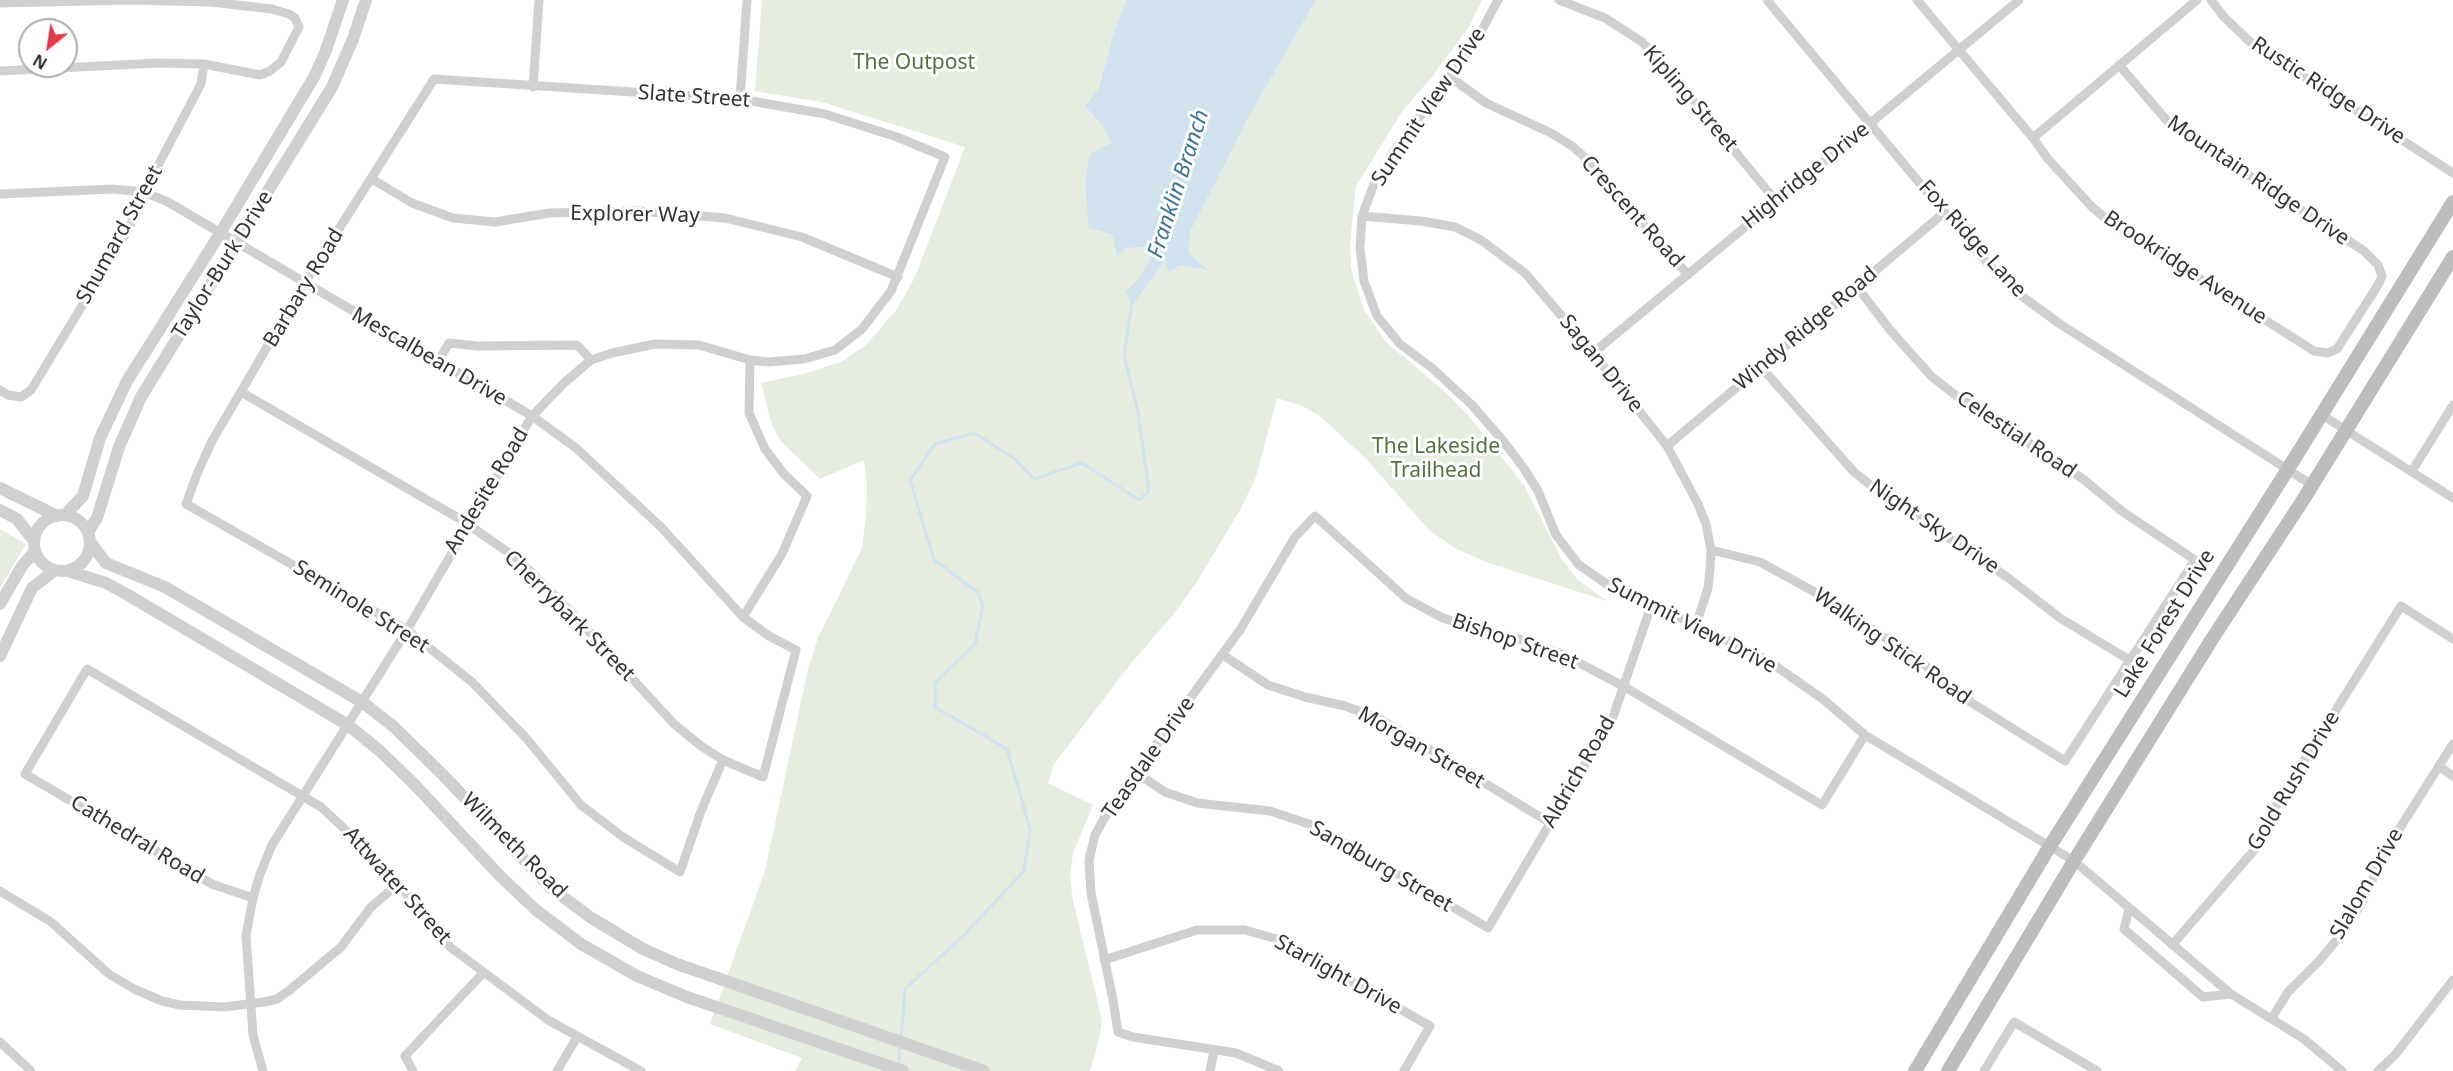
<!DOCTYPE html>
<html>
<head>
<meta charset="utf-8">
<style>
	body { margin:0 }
	#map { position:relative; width:2453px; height:1071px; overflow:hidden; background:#fff; font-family:"Noto Sans",sans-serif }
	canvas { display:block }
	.north { position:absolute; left:18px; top:18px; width:60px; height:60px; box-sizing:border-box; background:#fff; border:2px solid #adadad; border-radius:50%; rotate:210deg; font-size:16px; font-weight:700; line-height:24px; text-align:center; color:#333 }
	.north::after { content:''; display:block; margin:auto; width:21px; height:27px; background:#e63946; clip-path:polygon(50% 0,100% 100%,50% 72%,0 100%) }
</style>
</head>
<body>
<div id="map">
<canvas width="2453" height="1071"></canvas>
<div class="north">N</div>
</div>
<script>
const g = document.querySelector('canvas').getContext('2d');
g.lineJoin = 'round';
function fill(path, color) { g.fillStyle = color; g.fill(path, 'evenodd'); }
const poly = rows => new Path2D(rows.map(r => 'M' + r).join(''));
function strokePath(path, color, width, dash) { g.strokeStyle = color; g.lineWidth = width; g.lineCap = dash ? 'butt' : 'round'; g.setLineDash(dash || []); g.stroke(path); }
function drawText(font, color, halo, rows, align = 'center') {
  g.font = font + ' "Noto Sans",sans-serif'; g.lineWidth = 6; g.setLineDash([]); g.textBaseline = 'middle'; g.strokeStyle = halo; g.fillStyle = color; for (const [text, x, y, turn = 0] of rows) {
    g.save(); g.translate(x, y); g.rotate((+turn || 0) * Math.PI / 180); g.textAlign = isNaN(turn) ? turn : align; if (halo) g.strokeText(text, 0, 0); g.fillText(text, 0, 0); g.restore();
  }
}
const green = poly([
	[762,0,1126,0,1113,35,1099,88,1085,106,1102,125,1111,143,1112,234,1117,256,1126,248,1151,247,1148,262,1138,280,1126,291,1132,306,1167,258,1168,272,1180,265,1207,269,1189,253,1190,232,1251,113,1316,0,1482,0,1468,28,1432,77,1403,110,1356,186,1350,242,1351,268,1364,310,1386,342,1444,391,1468,415,1524,485,1562,560,1578,580,1607,601,1486,562,1455,548,1430,531,1367,460,1320,416,1302,406,1277,398,1256,477,1240,510,1198,580,1173,615,1132,662,1054,764,1048,783,1093,805,1073,853,1070,878,1073,901,1102,1020,1099,1040,1090,1071,795,1071,802,1058,710,1024,765,871,808,669,818,638,862,548,866,517,867,486,864,460,820,479,779,439,771,422,761,383,807,373,841,362,866,345,897,309,915,277,965,147,822,102,755,91],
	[0,529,26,544,0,588]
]);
const water = poly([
	[1126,0,1316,0,1251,113,1190,232,1189,253,1208,270,1180,265,1168,273,1166,259,1132,306,1126,291,1138,279,1148,262,1151,247,1126,248,1117,256,1112,234,1089,228,1085,183,1090,154,1111,143,1102,125,1085,106,1099,88,1113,35]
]);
const stream = poly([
	[901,1039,905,989,963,936,1024,871,1030,829,1007,749,935,707,935,683,975,644,983,604,977,592,934,560,910,480,935,444,974,433,1015,459,1034,479,1082,463,1139,500,1149,491,1138,412,1124,355,1132,304],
	[899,1066,900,1046]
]);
const minor = poly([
	[1498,0,1475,43,1394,151,1374,184,1362,216,1360,248,1364,281,1377,316,1400,344,1432,368,1472,405,1504,442,1523,467,1538,491,1556,535,1579,565,1611,587,1696,625,1767,660,1824,700,1865,735,2074,861,2231,994,2304,1039,2342,1071],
	[1559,0,1605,18,1642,42,1664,65,1775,200],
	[1767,0,1978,253,2012,289,2060,324,2312,485],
	[1917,0,2033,138,2048,159,2091,206,2106,219,2314,351,2328,353,2337,349,2378,285,2382,276,2378,265,2364,251,2169,123,2119,65],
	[2211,0,2224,17,2249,41,2453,173],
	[0,3,130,0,211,2,272,9,289,14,295,18,299,27,281,62,270,71,260,75,204,64,158,63,0,71],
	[1450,77,1486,103,1551,133,1572,146,1589,161,1688,275],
	[533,87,539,0],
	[740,99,747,0],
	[2033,138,2197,0],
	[372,179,412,203,453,218,495,222,549,213,638,211,725,218,802,237,898,277],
	[0,194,113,189,144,192,168,202,532,416,576,448,661,527,743,617,769,636,796,650,763,777,723,760,701,746,674,724,570,611,518,559,460,519,241,392],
	[1362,216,1421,221,1455,227,1481,240,1525,273,1593,353,1667,446,1698,504,1706,524,1711,550,1710,569,1708,588,1696,625],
	[1593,353,2019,0],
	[438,362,449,343,478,346,577,345,591,360],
	[1761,367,1854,472,1877,490,2007,577,2060,618,2131,661],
	[0,390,8,395,21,397,31,390,128,230,144,192,201,84,204,64],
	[2322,415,2453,498],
	[1667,446,1945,212],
	[2412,471,2453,405],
	[1711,550,1760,562,1822,596,1916,658,1972,703,2065,761,2195,560,2123,512,2083,479,1954,394,1931,376,1891,331,1857,287],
	[743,617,782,554,807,496,784,474,765,449,749,413,750,360],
	[1223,655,1268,685,1305,697,1345,706,1380,719,1550,823],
	[2439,766,2453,776],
	[1135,772,1165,792,1197,803,1270,811,1312,825,1359,851,1488,928,1613,717,1651,606],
	[0,891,51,922,109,974,134,989,162,1001,180,1005,224,1007,264,1002,277,999,291,989,341,947,371,907,397,885],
	[253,898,212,884,25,774,87,669,321,807,378,860,450,947,548,1020,641,1071],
	[2129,909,2124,929,2203,997,2231,994],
	[2172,945,2256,848,2274,809,2401,606,2453,639],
	[1104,960,1197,930,1245,930,1277,939,1430,1026,1404,1071],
	[2272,1018,2288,992,2319,961,2345,930,2363,901,2384,853,2453,744],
	[0,1042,31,1071],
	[263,1071,253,1035,246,936,253,898,260,874,272,845,407,630,532,416,564,383,591,360,612,353,655,344,699,345,750,360,768,362,804,359,835,350,862,329,891,291,945,157,897,137,825,114,740,99,434,79,304,284,212,441,197,474,186,504,407,630,472,682,527,739,581,805,623,837,680,872,701,811,723,760],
	[413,1071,405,1056,483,973],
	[557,1071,577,1037],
	[1210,1071,1214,1051],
	[1279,1071,1236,1053,1133,1037,1118,1032,1113,1000,1091,893,1089,860,1095,835,1110,808,1240,630,1295,537,1315,516,1407,599,1441,617,1479,631,1519,639,1562,654,1625,687,1822,805,1865,735],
	[1984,1071,2014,1022,2097,1071],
	[2378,1071,2395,1055,2453,980]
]);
const tertiary = poly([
	[0,488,57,516],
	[0,510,17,519,34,541],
	[65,515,83,496,100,438,127,381,221,232,314,77,325,53,343,0],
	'34 543a28 28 0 1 1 56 0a28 28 0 1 1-56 0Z',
	[88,532,97,518,119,447,141,397,332,87,353,39,366,0],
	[90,542,106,563,165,587,362,702,393,726,443,775,551,888,590,917,643,949,677,964,984,1071],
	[68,571,106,583,128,595,348,725,380,751,415,785,500,876,536,910,581,944,637,976,687,997,903,1071],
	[0,604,22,566,35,551],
	[0,656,32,588,55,570]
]);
const secondary = poly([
	[1915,1071,2050,846,2288,469,2453,202],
	[1948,1071,2074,861,2212,639,2303,500,2453,257]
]);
const parkNames = [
	["The Outpost",914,63],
	["The Lakeside",1436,447],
	["Trailhead",1436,471]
];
const streetNames = [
	["Rustic Ridge Drive",2328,91,33],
	["Slate Street",694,97,4],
	["Kipling Street",1690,99,49],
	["Summit View Drive",1429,107,-56],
	["Highridge Drive",1806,176,-39],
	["Mountain Ridge Drive",2258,181,34],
	["Crescent Road",1632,212,48],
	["Explorer Way",635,215,1],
	["Shumard Street",120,235,-61],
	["Fox Ridge Lane",1972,239,48],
	["Taylor-Burk Drive",223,265,-58],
	["Brookridge Avenue",2185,268,33],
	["Barbary Road",304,288,-59],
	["Windy Ridge Road",1806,329,-40],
	["Mescalbean Drive",429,357,30],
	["Sagan Drive",1601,364,51],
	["Celestial Road",2016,435,34],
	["Andesite Road",487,491,-59],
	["Night Sky Drive",1934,527,34],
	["Seminole Street",361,607,32],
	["Cherrybark Street",569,616,45],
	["Lake Forest Drive",2165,624,-58],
	["Summit View Drive",1692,626,27],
	["Bishop Street",1515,642,19],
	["Walking Stick Road",1892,647,35],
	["Morgan Street",1421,748,30],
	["Teasdale Drive",1149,758,-55],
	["Aldrich Road",1579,772,-60],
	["Gold Rush Drive",2294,781,-59],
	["Cathedral Road",137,840,31],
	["Wilmeth Road",514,846,45],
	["Sandburg Street",1381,867,30],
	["Slalom Drive",2367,884,-60],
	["Attwater Street",397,886,48],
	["Starlight Drive",1338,975,29]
];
const waterNames = [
	["Franklin Branch",1179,184,-72]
];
fill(green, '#e6ecdf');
fill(water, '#cfe2ee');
strokePath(stream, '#cfe2ee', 3);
strokePath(minor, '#d0d0d0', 9);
strokePath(tertiary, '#d0d0d0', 12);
strokePath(secondary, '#bdbdbd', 14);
drawText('21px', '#56703f', '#fff', parkNames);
drawText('21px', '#333', '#fff', streetNames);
drawText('italic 22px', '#3f7597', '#fff', waterNames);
</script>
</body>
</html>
